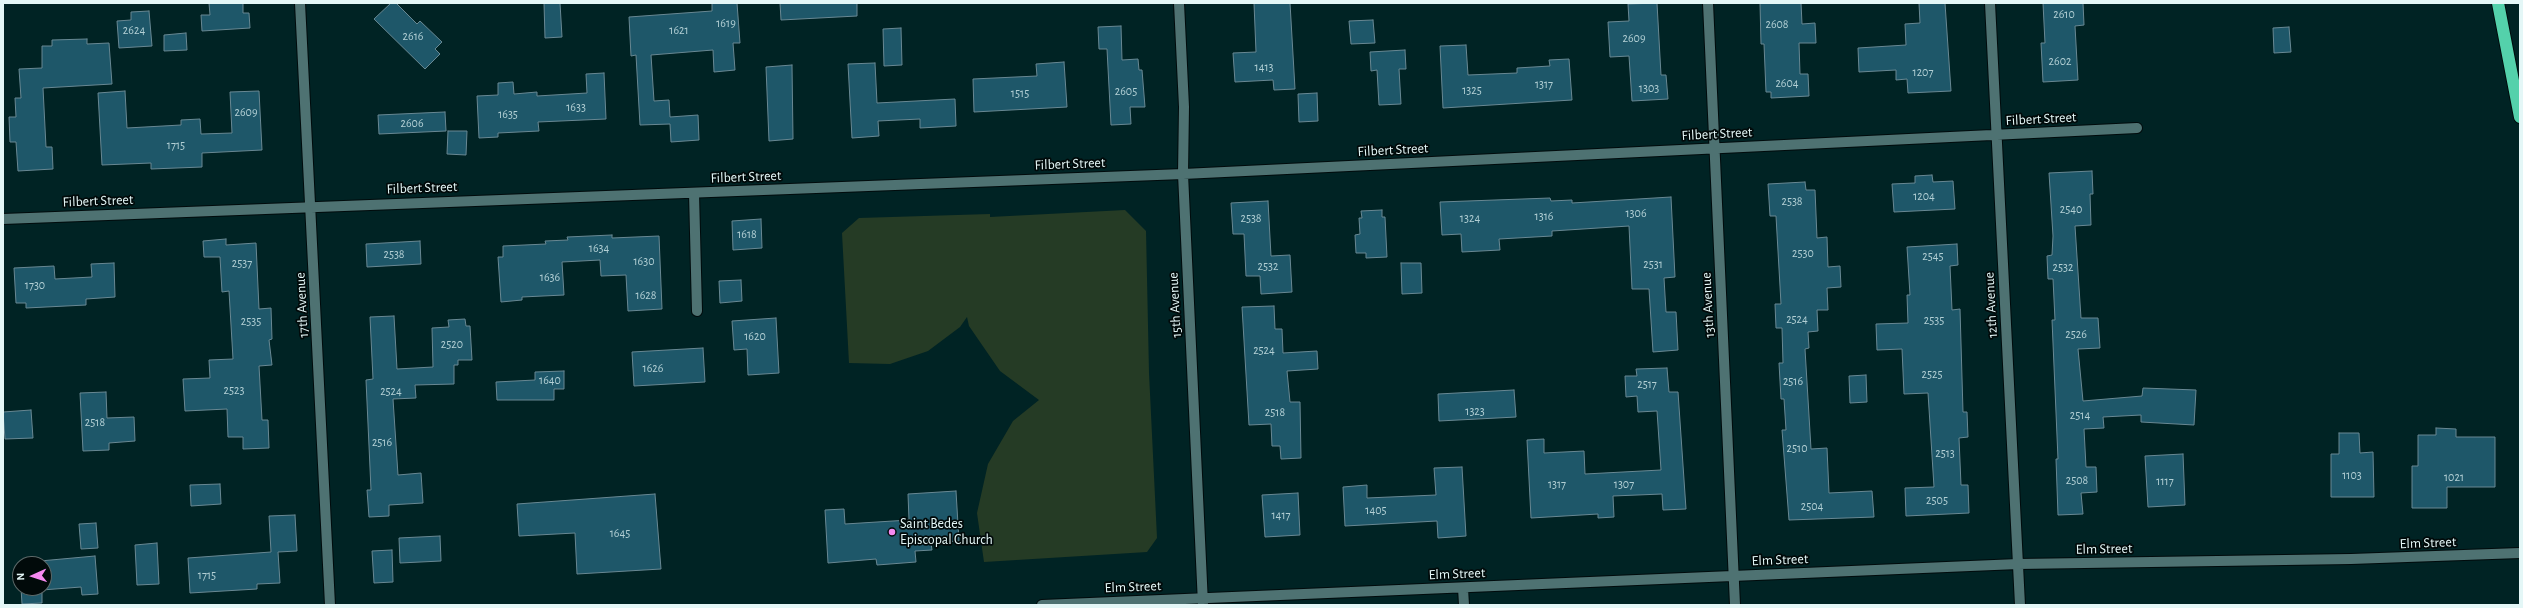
<!DOCTYPE html>
<html>
<head>
<meta charset="utf-8">
<style>
	body { margin:0 }
	#map { position:relative; width:2523px; height:608px; overflow:hidden; background:#002324; font-family:"Alegreya Sans",sans-serif }
	canvas { display:block }
	.frame { position:absolute; inset:0; border:4px solid #e4f7f7; pointer-events:none }
	.north { position:absolute; left:12px; top:556px; width:40px; height:40px; box-sizing:border-box; background:#010a0a; border:1px solid #5c6969; border-radius:50%; rotate:267deg; font-size:11px; font-weight:700; line-height:16px; text-align:center; color:#e4f7f7 }
	.north::after { content:''; display:block; margin:auto; width:14px; height:18px; background:#f489f0; clip-path:polygon(50% 0,100% 100%,50% 72%,0 100%) }
</style>
</head>
<body>
<div id="map">
<canvas width="2523" height="608"></canvas>
<div class="frame"></div>
<div class="north">N</div>
</div>
<script>
const g = document.querySelector('canvas').getContext('2d');
g.lineJoin = 'round';
function fill(path, color) { g.fillStyle = color; g.fill(path, 'evenodd'); }
const poly = rows => new Path2D(rows.map(r => 'M' + r).join(''));
function strokePath(path, color, width, dash) { g.strokeStyle = color; g.lineWidth = width; g.lineCap = dash ? 'butt' : 'round'; g.setLineDash(dash || []); g.stroke(path); }
function drawText(font, color, halo, rows, align = 'center') {
  g.font = font + ' "Alegreya Sans",sans-serif'; g.lineWidth = 3.5; g.setLineDash([]); g.textBaseline = 'middle'; g.strokeStyle = halo; g.fillStyle = color; for (const [text, x, y, turn = 0] of rows) {
    g.save(); g.translate(x, y); g.rotate((+turn || 0) * Math.PI / 180); g.textAlign = isNaN(turn) ? turn : align; if (halo) g.strokeText(text, 0, 0); g.fillText(text, 0, 0); g.restore();
  }
}
const green = poly([
	[1125,210,1146,231,1149,373,1157,538,1147,552,984,562,977,513,988,464,1013,421,1039,400,1000,371,969,326,967,317,960,327,928,351,890,364,849,363,842,233,859,218,990,214,990,217]
]);
const building = poly([
	[209,3,243,3,243,13,249,13,250,28,202,31,201,15,210,15,209,3],
	[391,3,396,3,417,24,420,21,442,42,435,49,440,54,425,69,374,19,391,3],
	[544,3,560,3,562,37,545,38,544,3],
	[712,3,737,3,740,43,733,43,735,70,714,72,713,50,651,55,654,101,669,100,670,117,698,115,699,140,671,142,670,124,640,125,636,55,631,56,629,17,712,11,712,3],
	[780,3,857,3,857,16,781,20,780,3],
	[1254,3,1290,3,1295,89,1274,90,1273,80,1235,82,1233,53,1256,52,1254,3],
	[1657,3,1661,75,1666,75,1668,99,1632,101,1629,56,1610,57,1608,22,1629,21,1628,4,1657,3],
	[1760,3,1801,3,1802,24,1815,23,1816,43,1799,43,1800,74,1808,74,1809,96,1771,98,1771,92,1766,92,1764,44,1761,44,1760,3],
	[1919,3,1945,3,1951,91,1908,93,1907,79,1896,80,1896,70,1859,72,1858,48,1906,45,1905,24,1920,23,1919,3],
	[2043,3,2083,3,2084,25,2075,26,2078,80,2043,82,2041,43,2045,43,2043,3],
	[149,11,152,46,119,48,117,21,131,20,131,12,149,11],
	[1373,20,1375,43,1351,44,1349,21,1373,20],
	[1121,26,1122,60,1138,59,1139,70,1142,70,1145,107,1130,107,1131,124,1111,125,1107,49,1099,49,1098,27,1121,26],
	[2289,27,2291,52,2274,53,2273,28,2289,27],
	[901,28,902,65,884,66,883,29,901,28],
	[186,33,187,50,164,51,164,35,186,33],
	[87,39,87,44,109,43,112,84,43,88,46,147,52,147,53,169,18,171,16,142,10,142,9,117,16,117,15,98,21,98,19,69,42,68,42,46,52,46,52,40,87,39],
	[1466,45,1468,75,1517,73,1517,68,1550,66,1549,60,1569,59,1572,100,1443,108,1440,46,1466,45],
	[1405,50,1406,69,1399,69,1401,104,1379,105,1377,70,1371,71,1370,52,1405,50],
	[1064,62,1067,107,974,112,973,79,1037,76,1036,64,1064,62],
	[875,63,877,103,955,99,956,126,920,128,920,119,878,121,879,136,852,138,848,64,875,63],
	[792,65,793,139,769,141,766,67,792,65],
	[604,73,606,119,538,122,539,131,498,133,498,137,479,138,477,96,498,95,498,83,513,82,514,94,537,92,537,96,587,93,586,74,604,73],
	[125,91,127,128,181,125,181,120,200,119,201,134,232,133,230,92,259,91,262,150,202,153,202,167,151,169,151,163,102,165,98,93,125,91],
	[1317,93,1318,121,1299,122,1298,94,1317,93],
	[445,112,446,131,379,134,378,115,445,112],
	[448,131,467,131,466,155,447,154,448,131],
	[2092,171,2093,194,2090,194,2091,225,2075,226,2081,318,2098,318,2100,348,2078,349,2083,401,2142,396,2143,388,2196,390,2194,425,2141,422,2141,415,2103,417,2104,428,2084,429,2086,467,2096,467,2097,492,2081,493,2083,514,2058,515,2056,459,2058,459,2052,320,2055,320,2053,279,2048,279,2047,256,2052,255,2053,236,2049,173,2092,171],
	[1932,175,1933,182,1953,181,1955,209,1894,212,1892,184,1915,183,1915,176,1932,175],
	[1805,182,1806,190,1815,190,1817,238,1827,237,1828,267,1840,266,1841,287,1827,288,1828,310,1817,310,1818,331,1808,332,1809,348,1805,349,1811,449,1827,448,1829,493,1872,491,1874,517,1789,520,1782,430,1786,430,1784,399,1781,399,1779,363,1783,363,1782,328,1776,328,1775,304,1781,304,1776,216,1770,216,1768,184,1805,182],
	[1671,197,1675,277,1664,278,1666,312,1676,312,1678,350,1653,352,1649,289,1632,289,1629,226,1552,231,1552,236,1499,239,1500,250,1462,252,1461,234,1442,235,1440,202,1550,198,1551,201,1572,200,1572,203,1671,197],
	[1268,201,1271,256,1290,255,1292,292,1261,294,1260,276,1246,276,1244,234,1233,234,1231,203,1268,201],
	[1382,210,1382,217,1385,217,1387,257,1366,258,1366,253,1356,253,1355,235,1360,234,1359,218,1362,218,1361,211,1382,210],
	[761,219,762,248,733,250,732,221,761,219],
	[612,235,612,238,659,236,662,309,628,311,626,275,601,276,600,260,562,262,564,295,522,297,522,300,501,302,498,257,503,257,503,246,546,244,545,241,568,240,567,237,612,235],
	[226,239,226,245,256,243,259,309,271,308,272,339,269,340,272,365,259,366,262,420,268,420,269,448,243,449,243,437,228,437,227,409,185,411,183,379,210,378,209,360,233,359,229,291,222,292,220,257,204,257,203,241,226,239],
	[420,241,421,264,367,267,366,244,420,241],
	[1957,244,1958,265,1950,266,1952,310,1960,309,1963,412,1967,412,1968,437,1959,438,1961,485,1968,485,1969,513,1906,516,1905,488,1934,487,1928,393,1904,394,1902,349,1877,350,1876,324,1908,323,1907,295,1910,295,1907,247,1957,244],
	[114,263,115,297,86,299,86,305,26,308,26,303,16,303,14,268,54,266,55,279,92,277,91,264,114,263],
	[1401,263,1421,263,1422,293,1402,294,1401,263],
	[741,280,742,301,720,303,719,281,741,280],
	[1274,306,1275,329,1282,329,1283,353,1317,351,1318,369,1287,371,1290,402,1300,402,1301,458,1281,459,1280,446,1272,446,1271,424,1249,425,1242,307,1274,306],
	[394,316,397,369,433,367,432,328,449,327,448,320,465,319,466,326,470,326,472,360,458,360,458,365,454,365,454,384,415,385,416,398,393,399,398,475,421,473,423,503,389,505,389,516,369,517,367,490,371,490,366,380,373,379,370,317,394,316],
	[776,318,779,373,748,375,747,349,734,350,732,321,776,318],
	[703,348,705,382,634,386,632,352,703,348],
	[1667,368,1669,392,1678,392,1686,509,1663,510,1662,494,1613,496,1614,517,1598,518,1598,514,1531,518,1527,440,1544,439,1544,453,1584,451,1585,474,1661,470,1657,411,1638,412,1637,396,1626,397,1625,376,1637,376,1636,369,1667,368],
	[564,371,564,389,554,389,554,400,497,400,496,382,535,380,535,372,564,371],
	[1866,375,1867,402,1850,403,1849,376,1866,375],
	[1514,390,1516,417,1439,421,1438,394,1514,390],
	[106,392,107,418,134,417,135,441,109,443,109,450,83,451,80,393,106,392],
	[31,410,33,438,5,439,3,412,31,410],
	[2436,428,2456,429,2456,437,2495,437,2495,487,2447,487,2447,508,2412,508,2412,466,2418,466,2418,435,2436,435,2436,428],
	[2339,433,2359,433,2360,453,2373,452,2374,497,2331,497,2331,454,2339,454,2339,433],
	[2183,454,2185,505,2148,507,2145,456,2183,454],
	[1462,467,1466,536,1438,538,1437,521,1345,526,1343,487,1367,485,1367,498,1436,495,1434,468,1462,467],
	[220,484,221,504,191,506,190,485,220,484],
	[956,491,959,541,931,543,932,550,915,551,916,562,877,565,876,559,828,563,825,510,844,509,845,524,909,520,908,494,956,491],
	[1298,493,1300,535,1265,537,1262,495,1298,493],
	[655,494,661,569,577,574,575,533,519,536,517,504,655,494],
	[295,515,297,551,278,552,280,583,257,584,257,589,190,593,188,558,271,552,269,516,295,515],
	[96,523,98,548,81,549,79,524,96,523],
	[440,536,441,561,400,563,399,538,440,536],
	[157,543,159,584,137,585,135,545,157,543],
	[392,550,393,582,374,583,372,551,392,550],
	[95,556,98,594,82,595,81,587,42,590,42,603,22,604,21,588,44,588,44,564,40,564,40,561,95,556]
]);
const minor = poly([
	[300,3,330,605],
	[1179,3,1184,107,1183,174,1203,604],
	[1708,3,1735,605],
	[1990,3,2020,605],
	[694,193,697,311],
	[3,219,1183,174,2137,128],
	[1463,588,1464,605],
	[1042,605,2018,564,2351,559,2520,553]
]);
const highway = poly([
	[2498,3,2520,117]
]);
const markers = [
	[892,532,4,"#f489f0"]
];
const numberNames = [
	["2610",2064,14],
	["1619",726,23],
	["2608",1777,24],
	["2624",134,30],
	["1621",679,30],
	["2616",413,36],
	["2609",1634,38],
	["2602",2060,61],
	["1413",1264,67],
	["1207",1923,72],
	["2604",1787,83],
	["1317",1544,84],
	["1303",1649,88],
	["1325",1472,90],
	["2605",1126,91],
	["1515",1020,93],
	["1633",576,107],
	["2609",246,112],
	["1635",508,114],
	["2606",412,123],
	["1715",176,145],
	["1204",1924,196],
	["2538",1792,201],
	["2540",2071,209],
	["1306",1636,213],
	["1316",1544,216],
	["2538",1251,218],
	["1324",1470,218],
	["1618",747,234],
	["1634",599,248],
	["2530",1803,253],
	["2538",394,254],
	["2545",1933,256],
	["1630",644,261],
	["2537",242,263],
	["2531",1653,264],
	["2532",1268,266],
	["2532",2063,267],
	["1636",550,277],
	["1730",35,285],
	["1628",646,295],
	["2524",1797,319],
	["2535",1934,320],
	["2535",251,321],
	["2526",2076,334],
	["1620",755,336],
	["2520",452,344],
	["2524",1264,350],
	["1626",653,368],
	["2525",1932,374],
	["1640",550,380],
	["2516",1793,381],
	["2517",1647,384],
	["2523",234,390],
	["2524",391,391],
	["1323",1475,411],
	["2518",1275,412],
	["2514",2080,415],
	["2518",95,422],
	["2516",382,442],
	["2510",1797,448],
	["2513",1945,453],
	["1103",2352,475],
	["1021",2454,477],
	["2508",2077,480],
	["1117",2165,481],
	["1317",1557,484],
	["1307",1624,484],
	["2505",1937,500],
	["2504",1812,506],
	["1405",1376,510],
	["1417",1281,515],
	["1645",620,533],
	["1715",207,575]
];
const streetNames = [
	["Filbert Street",2041,119,-3],
	["Filbert Street",1717,134,-3],
	["Filbert Street",1393,150,-3],
	["Filbert Street",1070,164,-2],
	["Filbert Street",746,177,-2],
	["Filbert Street",422,188,-2],
	["Filbert Street",98,201,-2],
	["17th Avenue",302,305,-93],
	["15th Avenue",1175,305,-93],
	["13th Avenue",1708,305,-93],
	["12th Avenue",1991,305,-93],
	["Elm Street",2428,543,-2],
	["Elm Street",2104,549,-1],
	["Elm Street",1780,560,-2],
	["Elm Street",1457,574,-2],
	["Elm Street",1133,587,-2]
];
const poiNames = [
	["Saint Bedes",900,524],
	["Episcopal Church",900,540]
];
fill(green, '#253b25');
fill(building, '#1e5769');
strokePath(building, '#688893', 1);
strokePath(minor, '#000b0c', 12);
strokePath(highway, '#000b0c', 14);
strokePath(minor, '#4e7272', 10);
strokePath(highway, '#54d1ab', 12);
for (const [x, y, r, color] of markers) { const dot = new Path2D(); dot.arc(x, y, r, 0, 2 * Math.PI); g.fillStyle = color; g.fill(dot); strokePath(dot, '#010a0a', 1.5); }
drawText('12px', '#b2cfd4', null, numberNames);
drawText('14px', '#e4f7f7', '#010a0a', streetNames);
drawText('14px', '#e4f7f7', '#010a0a', poiNames, 'left');
</script>
</body>
</html>
